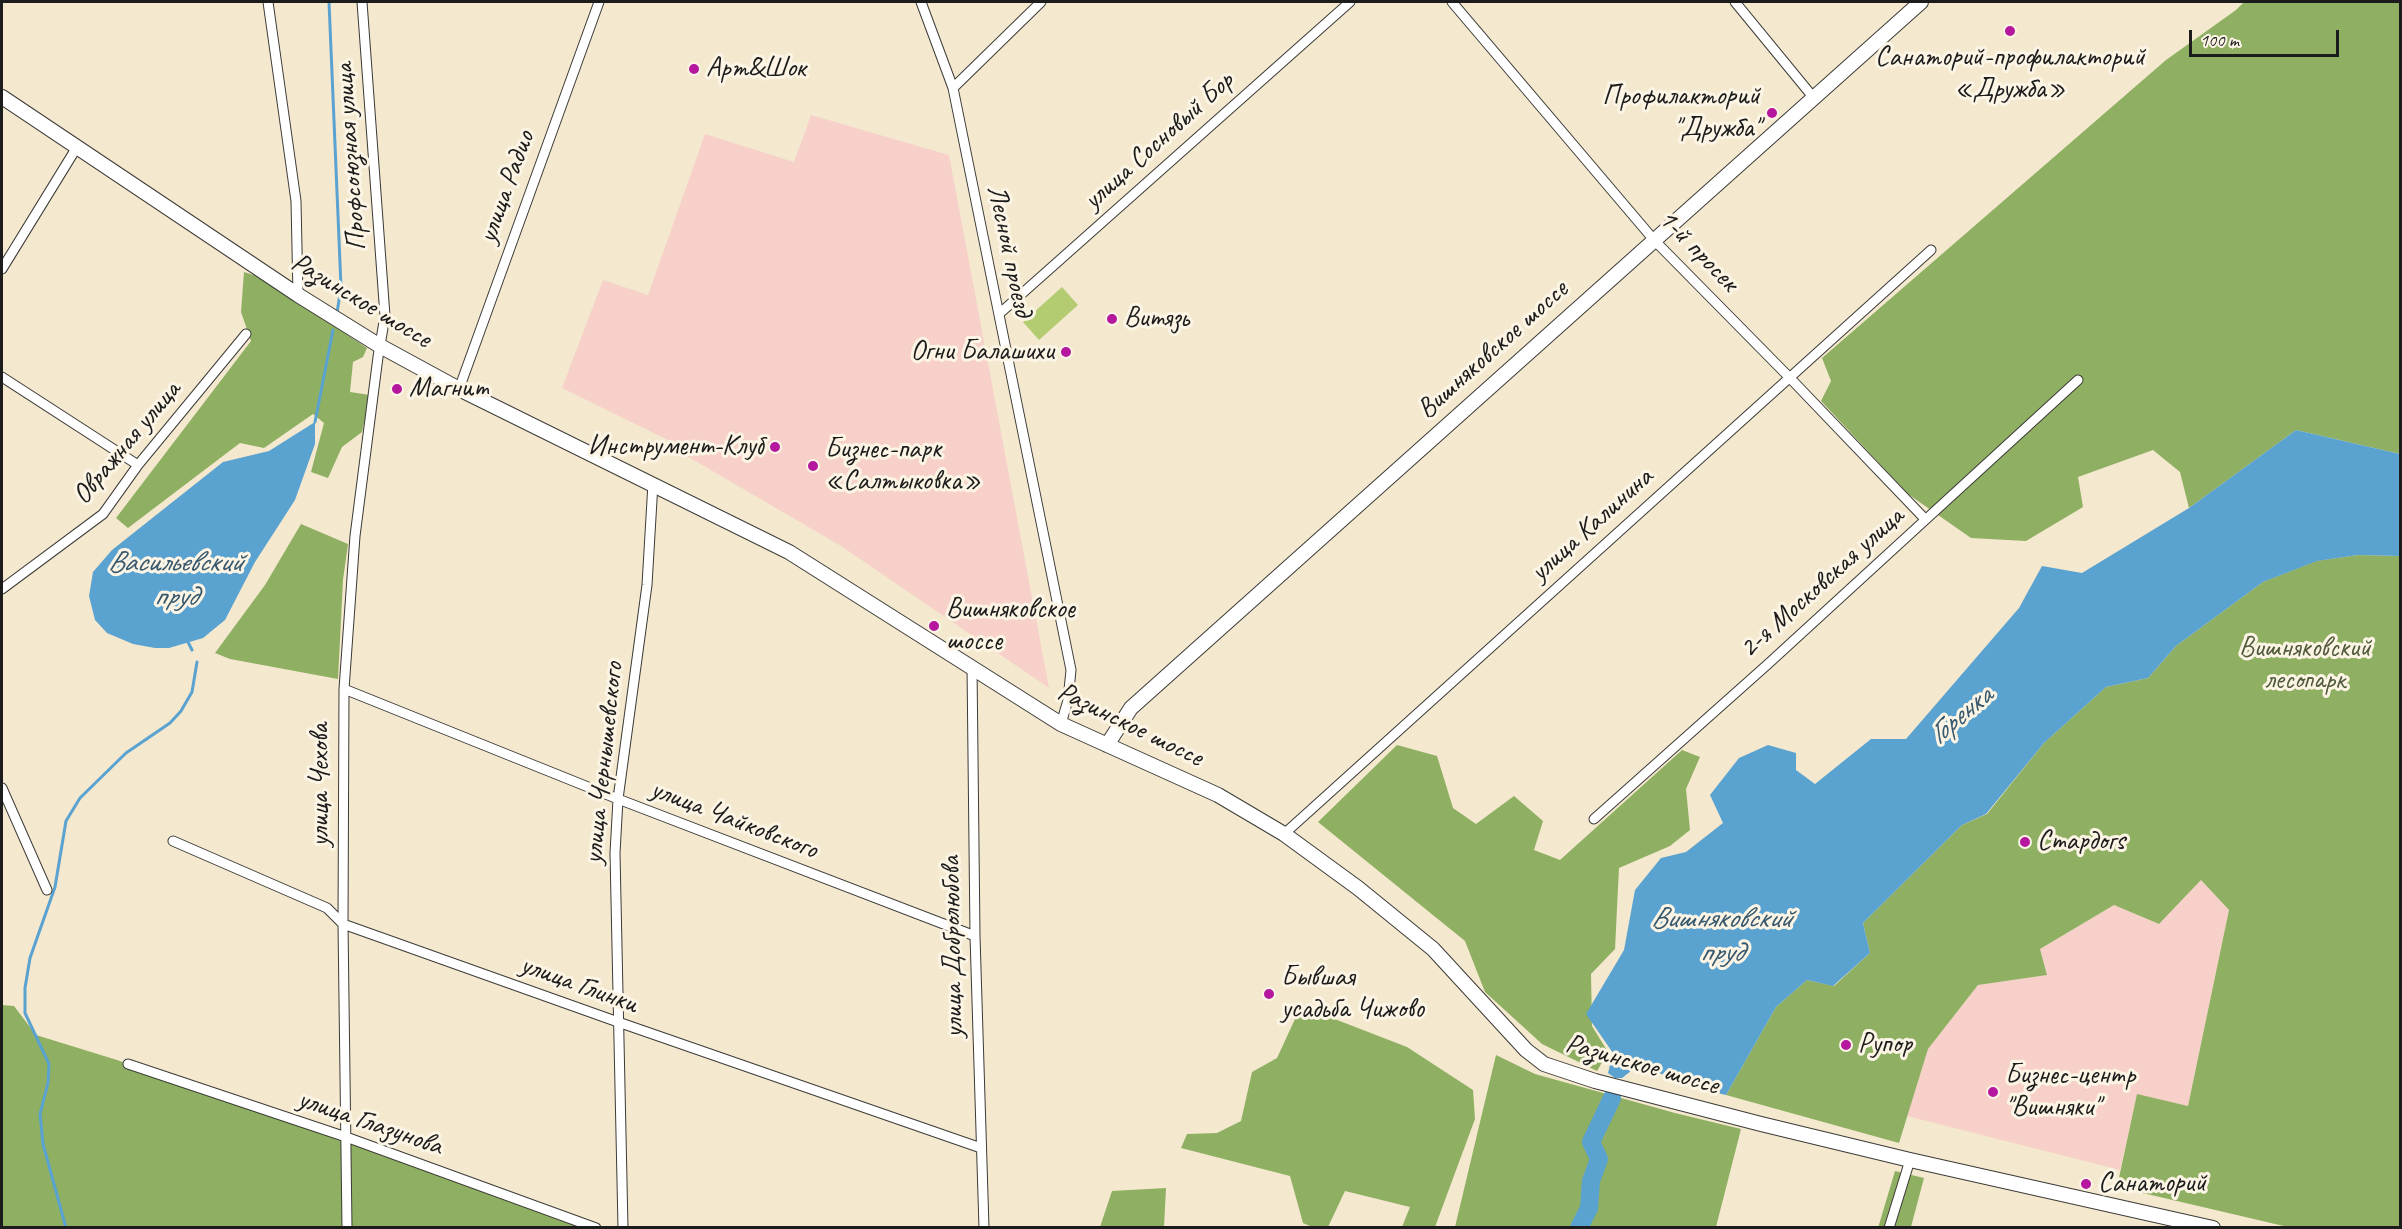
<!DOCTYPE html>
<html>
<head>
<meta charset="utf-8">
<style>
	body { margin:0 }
	#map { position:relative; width:2402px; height:1229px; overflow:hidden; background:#f4e8cf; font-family:Caveat,sans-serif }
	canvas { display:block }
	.frame { position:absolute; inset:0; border:3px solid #1c1c1c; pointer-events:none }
	.scale { position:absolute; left:2189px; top:30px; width:150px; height:27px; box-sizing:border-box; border:3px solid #1c1c1c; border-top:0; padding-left:8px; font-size:18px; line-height:21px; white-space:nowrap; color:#1c1c1c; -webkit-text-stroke:4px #fcf5e5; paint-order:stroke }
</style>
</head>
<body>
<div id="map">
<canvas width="2402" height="1229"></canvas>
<div class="frame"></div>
<div class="scale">100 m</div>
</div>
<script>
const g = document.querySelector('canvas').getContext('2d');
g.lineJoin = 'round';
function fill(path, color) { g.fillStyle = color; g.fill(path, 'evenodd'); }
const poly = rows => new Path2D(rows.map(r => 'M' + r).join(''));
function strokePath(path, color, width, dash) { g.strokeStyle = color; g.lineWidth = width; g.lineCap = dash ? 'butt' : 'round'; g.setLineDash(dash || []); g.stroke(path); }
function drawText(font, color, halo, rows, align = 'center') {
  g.font = font + ' Caveat,sans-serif'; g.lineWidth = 6; g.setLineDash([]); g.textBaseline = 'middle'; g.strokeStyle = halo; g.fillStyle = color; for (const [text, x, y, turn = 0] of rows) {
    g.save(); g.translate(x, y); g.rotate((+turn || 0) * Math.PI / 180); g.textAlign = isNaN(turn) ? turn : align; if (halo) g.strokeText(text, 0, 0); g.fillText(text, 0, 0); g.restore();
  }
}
const built = poly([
	[811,115,949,155,1049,688,841,546,673,448,674,443,562,388,603,280,648,295,705,134,794,162],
	[2201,880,2229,910,2188,1106,2137,1095,2120,1170,1907,1116,1928,1049,1978,985,2047,975,2040,949,2114,905,2159,924]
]);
const green = poly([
	[1062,287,1078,305,1039,340,1023,322]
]);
const forest = poly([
	[2244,2,2400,2,2400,454,2296,430,2189,508,2180,472,2153,450,2078,477,2083,507,2026,541,1971,538,1908,494,1821,401,1831,381,1822,358,2166,60,2236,10],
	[244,272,260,277,367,348,363,357,353,362,350,392,370,395,362,432,342,447,328,478,311,472,324,423,313,414,264,448,240,443,128,528,116,518,251,341,241,312],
	[301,524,348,544,343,580,338,679,230,659,215,653,265,585],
	[2358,555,2400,556,2400,1227,2288,1227,2117,1187,2137,1094,2188,1106,2229,910,2201,880,2159,924,2114,905,2040,949,2047,975,1978,985,1928,1049,1899,1143,1726,1095,1776,1007,1807,980,1834,986,1870,953,1863,923,1962,825,1987,814,2044,743,2106,687,2148,678,2176,646,2263,582,2316,561],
	[1397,745,1437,756,1453,808,1476,824,1514,796,1543,821,1534,850,1560,860,1682,750,1700,757,1686,789,1690,830,1670,846,1619,868,1615,949,1591,974,1592,1026,1608,1052,1597,1071,1542,1044,1485,992,1465,941,1318,822],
	[2,1005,14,1006,36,1035,117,1060,596,1228,2,1228],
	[1301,1006,1407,1047,1473,1090,1475,1119,1435,1227,1402,1227,1410,1207,1345,1191,1328,1227,1312,1227,1303,1223,1290,1176,1181,1148,1187,1134,1217,1133,1241,1121,1252,1072,1277,1058],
	[1496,1055,1535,1074,1675,1113,1741,1129,1716,1227,1455,1227],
	[1895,1171,1924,1178,1911,1227,1878,1228],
	[1166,1188,1164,1227,1100,1227,1112,1191]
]);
const water = poly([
	[315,422,315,444,295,500,255,562,225,620,203,638,169,648,155,648,133,644,107,633,95,620,89,596,93,572,112,550,223,462,269,451],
	[2296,430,2400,454,2400,556,2358,555,2317,561,2263,582,2176,646,2148,678,2106,687,2044,743,1986,814,1962,825,1863,923,1870,953,1833,986,1807,980,1776,1007,1726,1095,1708,1091,1648,1069,1631,1071,1622,1078,1615,1078,1608,1073,1613,1053,1586,1014,1624,950,1635,890,1661,858,1686,852,1723,823,1710,795,1739,758,1768,745,1796,753,1796,770,1815,784,1871,739,1906,739,2019,608,2042,566,2082,573,2189,508]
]);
const stream = poly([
	[329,2,341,287,337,313],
	[315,422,333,330],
	[188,642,192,650],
	[66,1228,43,1144,40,1114,48,1083,49,1064,25,1013,25,988,30,958,55,887,66,821,80,798,126,753,170,723,181,711,192,692,197,662]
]);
const river = poly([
	[1579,1228,1589,1208,1591,1181,1599,1159,1591,1142,1612,1098]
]);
const street = poly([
	[268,2,296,201,298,295],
	[921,2,953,88,1071,670,1068,700,1061,724],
	[1452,2,1654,240,1790,378,1925,519],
	[1735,2,1813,97],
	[953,88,1041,2],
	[2,269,77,147],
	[999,314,1350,2],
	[2,377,138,465],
	[459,389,599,2],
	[2,589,103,514,138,465,246,334],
	[972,666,975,936,984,1228],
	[344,689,618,799,975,936],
	[2,788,47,890],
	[1594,819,1768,664,2078,380],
	[1284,834,1931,250],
	[173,841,327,908,343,924,618,1022,981,1148],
	[128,1064,346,1137,596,1228],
	[347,1228,343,924,344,689,355,536,378,357,385,316,362,2],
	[623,1228,615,853,618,799,647,585,653,483],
	[1889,1228,1910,1160]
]);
const secondary = poly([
	[2,97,298,295,380,346,459,389,789,552,1061,724,1218,795,1284,834,1358,888,1433,949,1526,1050,1544,1064,1595,1081,1761,1124,1910,1160,2213,1228],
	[1107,745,1131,708,1921,2]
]);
const markers = [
	[2010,31,6,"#b5179e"],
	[694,69,6,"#b5179e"],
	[1772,113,6,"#b5179e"],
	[1112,319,6,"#b5179e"],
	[1066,352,6,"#b5179e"],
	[397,389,6,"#b5179e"],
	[775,447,6,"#b5179e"],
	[813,466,6,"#b5179e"],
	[934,626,6,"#b5179e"],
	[2025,842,6,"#b5179e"],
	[1269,994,6,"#b5179e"],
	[1846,1045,6,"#b5179e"],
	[1993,1092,6,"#b5179e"],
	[2086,1184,6,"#b5179e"]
];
const poiNames = [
	["Санаторий-профилакторий",2010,58,"center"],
	["«Дружба»",2010,90,"center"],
	["Арт&Шок",706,69],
	["Профилакторий",1760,97,"right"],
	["\"Дружба\"",1760,129,"right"],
	["Витязь",1124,319],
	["Огни Балашихи",1054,352,"right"],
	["Магнит",409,389],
	["Инструмент-Клуб",763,447,"right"],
	["Бизнес-парк",825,450],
	["«Салтыковка»",825,482],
	["Вишняковское",946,610],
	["шоссе",946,642],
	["Стардогs",2037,842],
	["Бывшая",1281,978],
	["усадьба Чижово",1281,1010],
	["Рупор",1858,1045],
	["Бизнес-центр",2005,1076],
	["\"Вишняки\"",2005,1108],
	["Санаторий",2098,1184]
];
const streetNames = [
	["улица Сосновый Бор",1159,141,-42],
	["Профсоюзная улица",351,157,-94],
	["улица Радио",507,187,-70],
	["Лесной проезд",1009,251,78],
	["1-й просек",1698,251,46],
	["Разинское шоссе",361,301,31],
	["Вишняковское шоссе",1493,350,-42],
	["Овражная улица",127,443,-50],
	["улица Калинина",1592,525,-42],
	["2-я Московская улица",1822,583,-42],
	["Разинское шоссе",1130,725,26],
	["улица Чернышевского",604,763,-84],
	["улица Чехова",321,785,-90],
	["улица Чайковского",734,820,21],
	["улица Добролюбова",953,947,-91],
	["улица Глинки",579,985,20],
	["Разинское шоссе",1642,1065,16],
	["улица Глазунова",370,1123,19]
];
const parkNames = [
	["Вишняковский",2305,649],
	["лесопарк",2305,681]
];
const waterNames = [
	["Васильевский",175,563],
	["пруд",175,597],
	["Горенка",1961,716,-40],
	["Вишняковский",1721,919],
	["пруд",1721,953]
];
fill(built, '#f7d1c9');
fill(green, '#b4cc71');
fill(forest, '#8fb063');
fill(water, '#5aa2d0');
strokePath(stream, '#5aa2d0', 3);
strokePath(river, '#5aa2d0', 18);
strokePath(street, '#3c3b37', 11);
strokePath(secondary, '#3c3b37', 16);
strokePath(street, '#fff', 9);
strokePath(secondary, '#fff', 14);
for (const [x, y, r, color] of markers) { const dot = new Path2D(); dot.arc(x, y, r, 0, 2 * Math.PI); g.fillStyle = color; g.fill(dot); strokePath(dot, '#fcf5e5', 2); }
drawText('28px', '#1c1c1c', '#fcf5e5', poiNames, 'left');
drawText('28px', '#1c1c1c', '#fcf5e5', streetNames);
drawText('28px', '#515a3a', '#fcf5e5', parkNames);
drawText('italic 30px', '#38586d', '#fcf5e5', waterNames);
</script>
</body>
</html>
